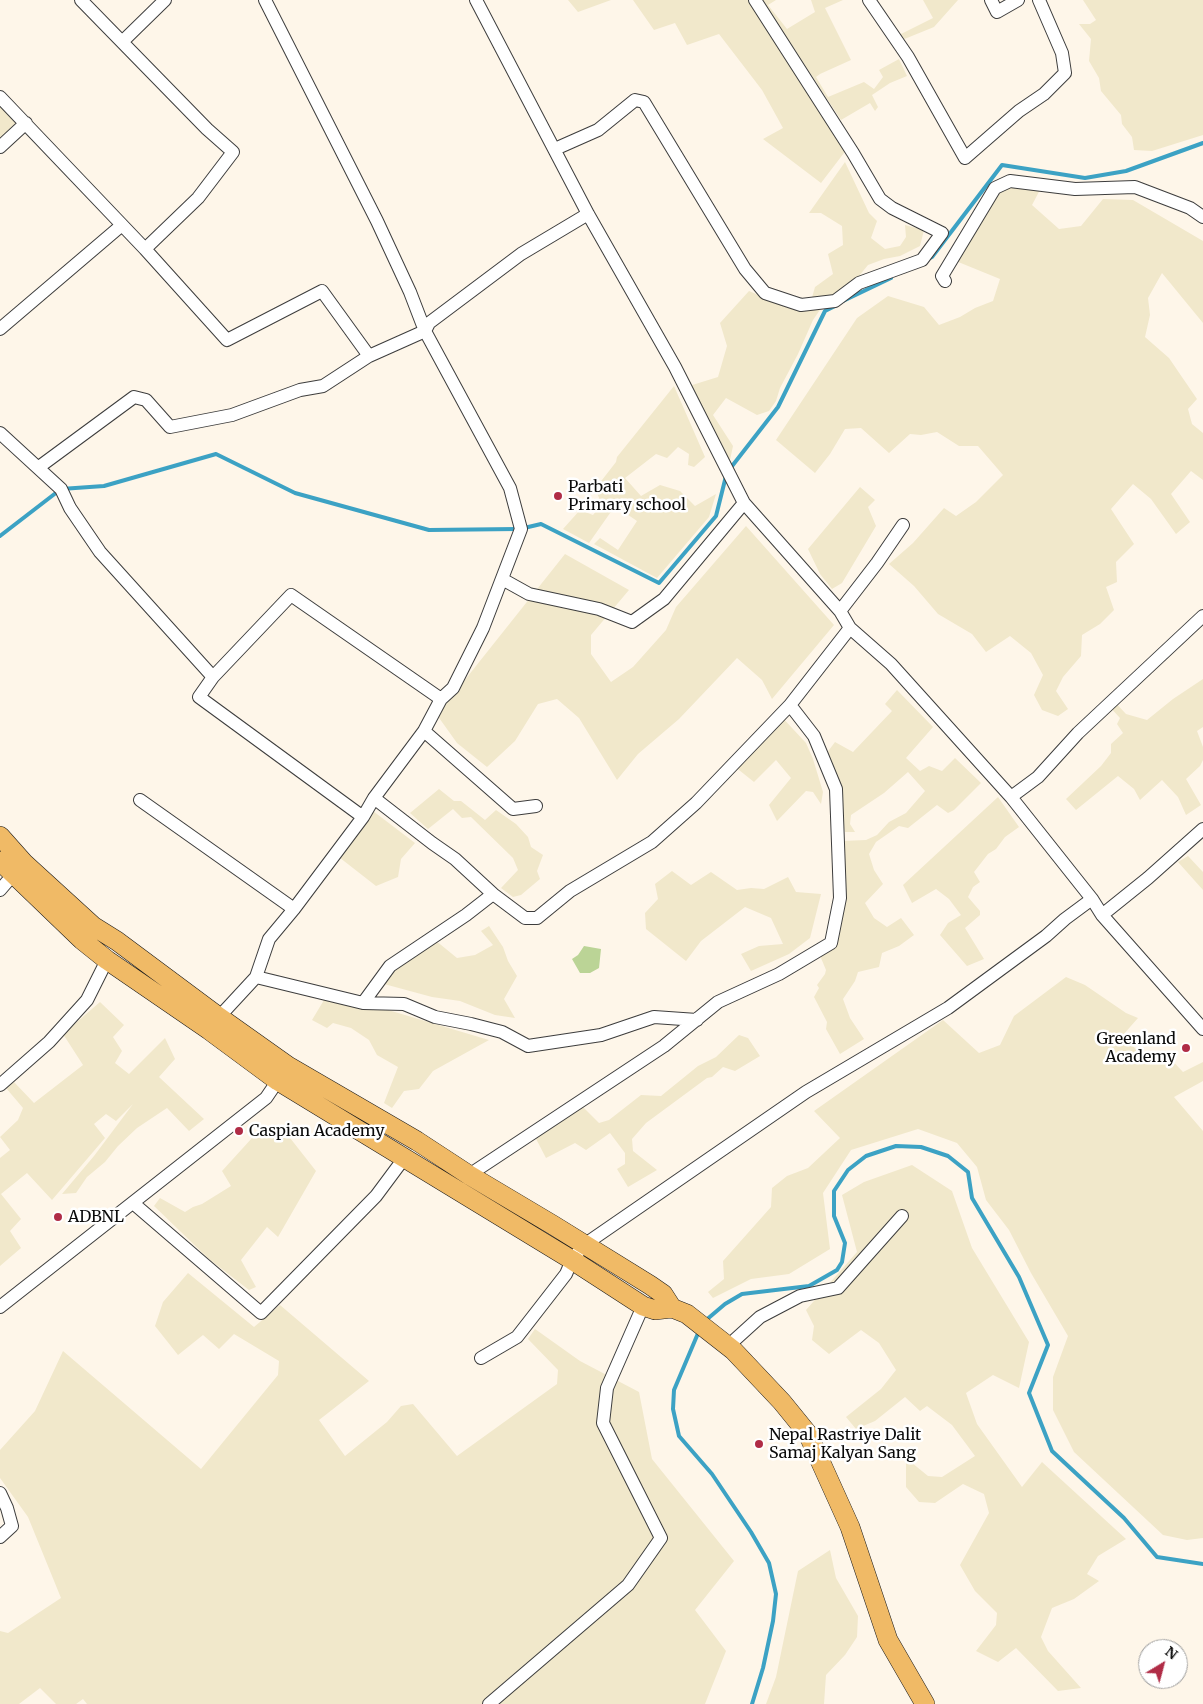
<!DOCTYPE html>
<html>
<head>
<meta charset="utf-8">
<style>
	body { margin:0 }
	#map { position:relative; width:1203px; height:1704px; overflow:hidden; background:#fef6e9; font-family:Merriweather,serif }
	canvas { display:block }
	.north { position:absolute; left:1138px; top:1639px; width:50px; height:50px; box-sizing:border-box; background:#fff; border:1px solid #9d9d9d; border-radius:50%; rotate:37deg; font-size:14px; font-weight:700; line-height:20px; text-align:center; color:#0a0a0a }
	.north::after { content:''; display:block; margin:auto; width:18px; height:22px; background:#b02c46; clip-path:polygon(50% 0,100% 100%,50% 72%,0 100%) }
</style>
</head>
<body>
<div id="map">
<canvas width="1203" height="1704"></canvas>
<div class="north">N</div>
</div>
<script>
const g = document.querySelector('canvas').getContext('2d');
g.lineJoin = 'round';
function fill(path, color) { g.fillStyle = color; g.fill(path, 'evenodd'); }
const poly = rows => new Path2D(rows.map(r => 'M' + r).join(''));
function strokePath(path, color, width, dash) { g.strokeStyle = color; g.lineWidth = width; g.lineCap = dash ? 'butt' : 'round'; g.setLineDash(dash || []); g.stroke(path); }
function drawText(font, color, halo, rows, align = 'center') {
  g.font = font + ' Merriweather,serif'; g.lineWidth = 5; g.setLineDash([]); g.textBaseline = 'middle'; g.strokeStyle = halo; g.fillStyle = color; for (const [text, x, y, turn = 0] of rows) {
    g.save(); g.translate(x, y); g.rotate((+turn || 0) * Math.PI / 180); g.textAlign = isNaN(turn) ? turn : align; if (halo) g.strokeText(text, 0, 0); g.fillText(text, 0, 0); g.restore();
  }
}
const farmland = poly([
	[568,0,611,0,578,12],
	[633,0,749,0,847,149,821,183,763,139,783,128,762,90,719,34,687,45,675,23,654,30],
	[762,0,776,0,768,5,787,29,815,12,811,0,843,0,825,8,851,60,820,74,816,77,828,97,864,82,874,89,883,77,879,70,899,59,907,76,890,83,872,95,878,107,875,111,870,103,841,120],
	[923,0,958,0,934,27,902,40,901,34,933,18],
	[1083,0,1203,0,1203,135,1152,151,1134,150,1132,137,1122,124,1121,115,1101,91,1099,78,1089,61,1091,39,1079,24,1090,24,1096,20],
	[0,101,22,123,0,142],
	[845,162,869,213,877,221,871,238,885,249,900,246,906,237,905,225,924,230,920,246,900,256,884,259,868,265,850,287,824,304,813,320,798,354,780,388,776,401,769,411,757,415,726,398,713,415,733,446,730,460,689,386,718,377,727,346,720,323,749,291,787,307,809,308,815,287,833,274,828,254,843,245,842,226,821,213,809,213],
	[1010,176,1041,188,1032,205,1059,229,1081,226,1103,199,1133,200,1203,241,1203,323,1162,273,1148,298,1150,315,1145,337,1169,358,1197,399,1188,409,1192,424,1203,433,1203,480,1191,471,1171,494,1190,522,1176,534,1151,499,1133,484,1111,509,1134,544,1116,562,1117,582,1106,587,1114,610,1100,624,1082,635,1081,656,1063,677,1056,691,1068,709,1058,716,1042,710,1034,695,1043,675,1031,653,1010,636,986,652,972,634,938,614,914,586,889,564,913,543,944,508,956,516,976,502,1003,475,978,446,959,446,937,432,921,435,910,434,889,453,861,428,845,429,830,454,815,473,776,440,857,318,888,296,924,307,939,325,960,317,975,308,993,301,1000,279,946,257,973,226],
	[674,386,705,457,694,467,688,465,689,454,678,447,667,458,656,454,625,478,641,496,660,485,680,491,695,506,716,494,709,517,657,578,594,544,600,538,618,550,637,521,615,506,589,543,563,529,580,510,593,515,602,504,595,489,616,462,617,457],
	[860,487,875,500,868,507,876,526,842,583,832,589,820,574,808,549],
	[746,526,834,625,772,699,762,680,737,658,679,719,638,754,617,780,579,718,557,699,538,704,515,741,487,767,457,743,437,715,565,554,629,590,591,635,591,654,611,682,633,667,666,630,676,607],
	[1203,679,1203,727,1197,731,1203,747,1203,760,1200,766,1186,779,1201,805,1186,815,1178,797,1162,780,1140,800,1134,789,1118,776,1076,810,1066,799,1101,766,1111,753,1111,744,1123,733,1117,724,1120,718,1108,705,1112,699,1126,714,1147,720,1173,699],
	[897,690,933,727,906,758,920,771,929,766,942,771,955,758,981,783,954,810,948,813,937,805,908,828,899,826,876,842,869,854,874,870,883,884,865,903,874,918,887,927,901,918,914,935,899,946,882,953,879,967,858,972,855,981,843,999,850,1018,864,1039,840,1054,826,1029,827,1022,814,997,819,988,817,985,825,974,826,970,821,958,825,939,833,934,842,841,866,840,877,835,889,822,906,813,925,791,908,772,884,793,851,815,850,824,855,832,845,832,826,754,835,742,853,752,892,711,885,704],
	[780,715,806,743,813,759,823,792,821,804,813,792,806,791,777,821,769,805,791,778,776,760,754,782,734,766],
	[439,789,454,801,461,801,485,820,496,810,516,824,528,837,531,847,543,855,537,871,540,879,521,895,513,897,501,888,518,870,513,858,471,817,462,818,453,809,428,829,410,813],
	[998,797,1019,827,1005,837,996,849,988,854,974,872,980,882,973,887,968,897,980,911,980,915,965,928,984,959,967,966,940,935,948,923,961,915,949,899,936,889,912,903,903,885],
	[373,811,415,843,401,859,398,877,376,886,335,854],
	[1188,856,1203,872,1203,890,1178,862],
	[672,871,691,885,711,872,737,890,751,888,764,889,788,877,796,892,821,894,810,938,789,954,751,971,741,954,759,946,783,944,771,918,745,907,701,941,686,961,646,929,645,913,658,899,655,884],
	[489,926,503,947,508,961,517,976,504,999,515,1018,495,1015,460,1001,432,997,373,981,435,940,457,958,475,955,493,945,481,931],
	[1066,977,1085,985,1126,1013,1138,1018,1123,1035,1150,1065,1167,1055,1183,1072,1203,1062,1203,1081,1174,1097,1203,1131,1203,1538,1187,1540,1163,1535,1074,1452,1053,1410,1053,1377,1068,1336,1031,1273,1009,1230,986,1200,977,1167,957,1143,918,1129,851,1150,823,1193,830,1249,789,1274,751,1279,713,1298,708,1292,724,1279,723,1261,771,1207,772,1188,787,1176,808,1168,840,1138,814,1111,943,1020,979,1053,1000,1045,1014,1016],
	[327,995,378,1007,489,1040,433,1071,419,1089,404,1091,392,1108,384,1103,398,1067,377,1055,369,1040,351,1028,333,1023,327,1028,312,1020],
	[100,1002,124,1025,113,1037,122,1051,115,1063,129,1074,165,1038,175,1059,159,1077,204,1119,189,1131,167,1108,137,1128,118,1146,105,1162,87,1177,76,1193,62,1194,94,1156,133,1104,116,1121,106,1114,94,1124,105,1138,52,1200,27,1173,1,1194,21,1219,10,1231,21,1248,0,1266,0,1158,10,1150,0,1137,18,1120,23,1108,6,1088,14,1082,34,1103,83,1065,63,1034],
	[739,1035,748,1038,760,1056,735,1071,723,1067,712,1077,707,1078,646,1123,632,1139,633,1151,657,1170,628,1187,617,1169,625,1164,625,1153,610,1133,586,1150,575,1143,546,1158,533,1133,577,1101,599,1123,609,1120,641,1095,661,1096,698,1066,716,1057],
	[276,1126,283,1129,316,1171,278,1237,267,1227,241,1260,256,1287,249,1290,209,1259,154,1206,160,1198,185,1212,193,1207,202,1204,231,1186,222,1171,252,1138],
	[912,1165,952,1191,972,1248,1029,1342,1019,1388,993,1375,966,1393,977,1424,1022,1487,1042,1462,1126,1539,1098,1556,1087,1574,1099,1581,1074,1599,1052,1608,1041,1637,1048,1651,1081,1688,1058,1691,1016,1648,998,1662,976,1651,996,1625,997,1613,975,1591,960,1565,989,1513,984,1494,963,1484,935,1503,919,1502,906,1487,906,1458,928,1476,942,1477,975,1456,952,1425,927,1406,920,1411,905,1397,875,1421,856,1429,846,1417,881,1389,896,1370,879,1343,861,1330,829,1354,812,1340,814,1326,806,1310,857,1252,842,1195,864,1182],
	[188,1273,254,1327,280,1305,369,1381,319,1420,345,1456,387,1422,401,1406,413,1404,457,1456,557,1384,558,1370,528,1339,535,1329,580,1361,639,1392,652,1459,734,1561,695,1610,726,1651,705,1704,87,1704,83,1699,76,1704,56,1704,40,1688,19,1704,0,1704,0,1631,8,1633,61,1598,28,1517,0,1478,0,1450,35,1411,63,1351,201,1469,278,1375,279,1361,234,1334,219,1349,203,1335,178,1355,155,1326,163,1302],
	[830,1550,836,1578,858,1616,857,1637,845,1655,826,1675,824,1704,766,1704,776,1677,798,1571]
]);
const forest = poly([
	[584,946,601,949,599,968,590,973,580,973,572,959,578,955]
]);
const stream = poly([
	[928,259,932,257,1002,165,1085,178,1126,171,1203,143],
	[843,301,891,278],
	[729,470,778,407,825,311,835,306],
	[524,528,541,524,659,583,716,516,726,476],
	[0,536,61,489,104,486,216,454,295,493,429,530,517,529],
	[705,1321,725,1304,742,1294,809,1286,837,1270,842,1262,845,1243,834,1216,834,1191,848,1170,866,1156,896,1146,921,1147,948,1156,968,1172,972,1198,1019,1277,1048,1345,1029,1393,1052,1451,1124,1518,1157,1557,1203,1564],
	[699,1331,674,1390,673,1409,679,1436,712,1474,751,1532,769,1563,776,1594,773,1621,763,1668,752,1704]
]);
const street = poly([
	[81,0,207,129,233,152,198,198,145,249,227,340,322,291,369,356,425,331,429,323,521,254,588,214],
	[476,0,588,214,675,367,744,503,840,611,850,628,891,664,1011,797,1092,899,1102,915,1203,1029],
	[869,0,908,57,965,158,1019,111,1044,94,1065,73,1062,53,1039,0],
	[991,0,997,12,1018,0],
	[122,42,165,0],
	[0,97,145,249],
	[0,147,26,123],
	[555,149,598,130,635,100,644,102,745,269,765,293,801,305,835,301,859,283,922,260,942,233,892,208,880,199,853,153,755,0],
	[945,281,942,276,995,188,1010,181,1075,189,1135,187,1190,208,1203,217],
	[0,329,122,225],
	[0,433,61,489,70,508,100,552,213,677,199,697,363,817],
	[39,467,134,397,146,400,170,427,232,415,300,390,323,386,369,356],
	[502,579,529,594,599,609,632,622,664,599,744,503],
	[840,611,877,563,903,525],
	[213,677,291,595,441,699],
	[424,731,513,809,536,806],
	[1011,797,1038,777,1078,733,1203,616],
	[374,798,432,843,455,859,493,894,525,918,537,918,570,891,652,842,696,803,790,705,850,628],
	[140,800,294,909],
	[0,890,18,869],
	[1102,915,1148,878,1203,829],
	[256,977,363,1003,404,1004,435,1017,471,1024,502,1032,528,1046,601,1035,654,1017,697,1020],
	[363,1003,390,966,466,915,493,894],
	[219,1017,256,977,269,939,294,909,363,817,374,798,424,731,441,699,453,688,483,628,521,529,510,488,425,331,410,292,377,221,265,0],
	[0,1085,49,1042,87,1000,107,960],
	[469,1175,664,1046,718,1002,779,974,831,943,840,898,836,789,814,736,790,705],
	[133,1203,261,1313,376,1196,405,1157],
	[0,1307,266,1098,281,1076],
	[728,1346,760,1317,800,1296,838,1288,902,1216],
	[481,1358,517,1337,566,1274,572,1260,584,1245,806,1092,948,1008,1046,936,1065,919,1092,899],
	[0,1493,7,1508,12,1526,0,1537],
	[489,1704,628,1585,661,1538,603,1423,607,1388,643,1306]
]);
const primary = poly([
	[0,836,24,863,93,926,117,941,219,1017,288,1066,417,1141,469,1175,553,1225,650,1285,663,1294,672,1308],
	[0,861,82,940,107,960,209,1030,278,1081,572,1260,643,1306,655,1310,672,1308,687,1314,733,1350,782,1402,808,1434,850,1527,888,1640,925,1704]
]);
const markers = [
	[558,496,5,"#b02c46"],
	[1186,1048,5,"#b02c46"],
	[239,1131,5,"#b02c46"],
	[58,1217,5,"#b02c46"],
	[759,1444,5,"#b02c46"]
];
const poiNames = [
	["Parbati",568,487],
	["Primary school",568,505],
	["Greenland",1176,1039,"right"],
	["Academy",1176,1057,"right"],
	["Caspian Academy",249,1131],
	["ADBNL",68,1217],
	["Nepal Rastriye Dalit",769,1435],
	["Samaj Kalyan Sang",769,1453]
];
fill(farmland, '#f1e8cb');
fill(forest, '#bbd496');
strokePath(stream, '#3ca2c4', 4);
strokePath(street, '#3d3d3d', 14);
strokePath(primary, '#1b1b1b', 20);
strokePath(street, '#fff', 12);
strokePath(primary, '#f0ba66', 19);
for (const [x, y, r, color] of markers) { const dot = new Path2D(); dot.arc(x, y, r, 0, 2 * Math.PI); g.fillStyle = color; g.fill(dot); strokePath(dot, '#fff', 2); }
drawText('16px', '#0a0a0a', '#fff', poiNames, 'left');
</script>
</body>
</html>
